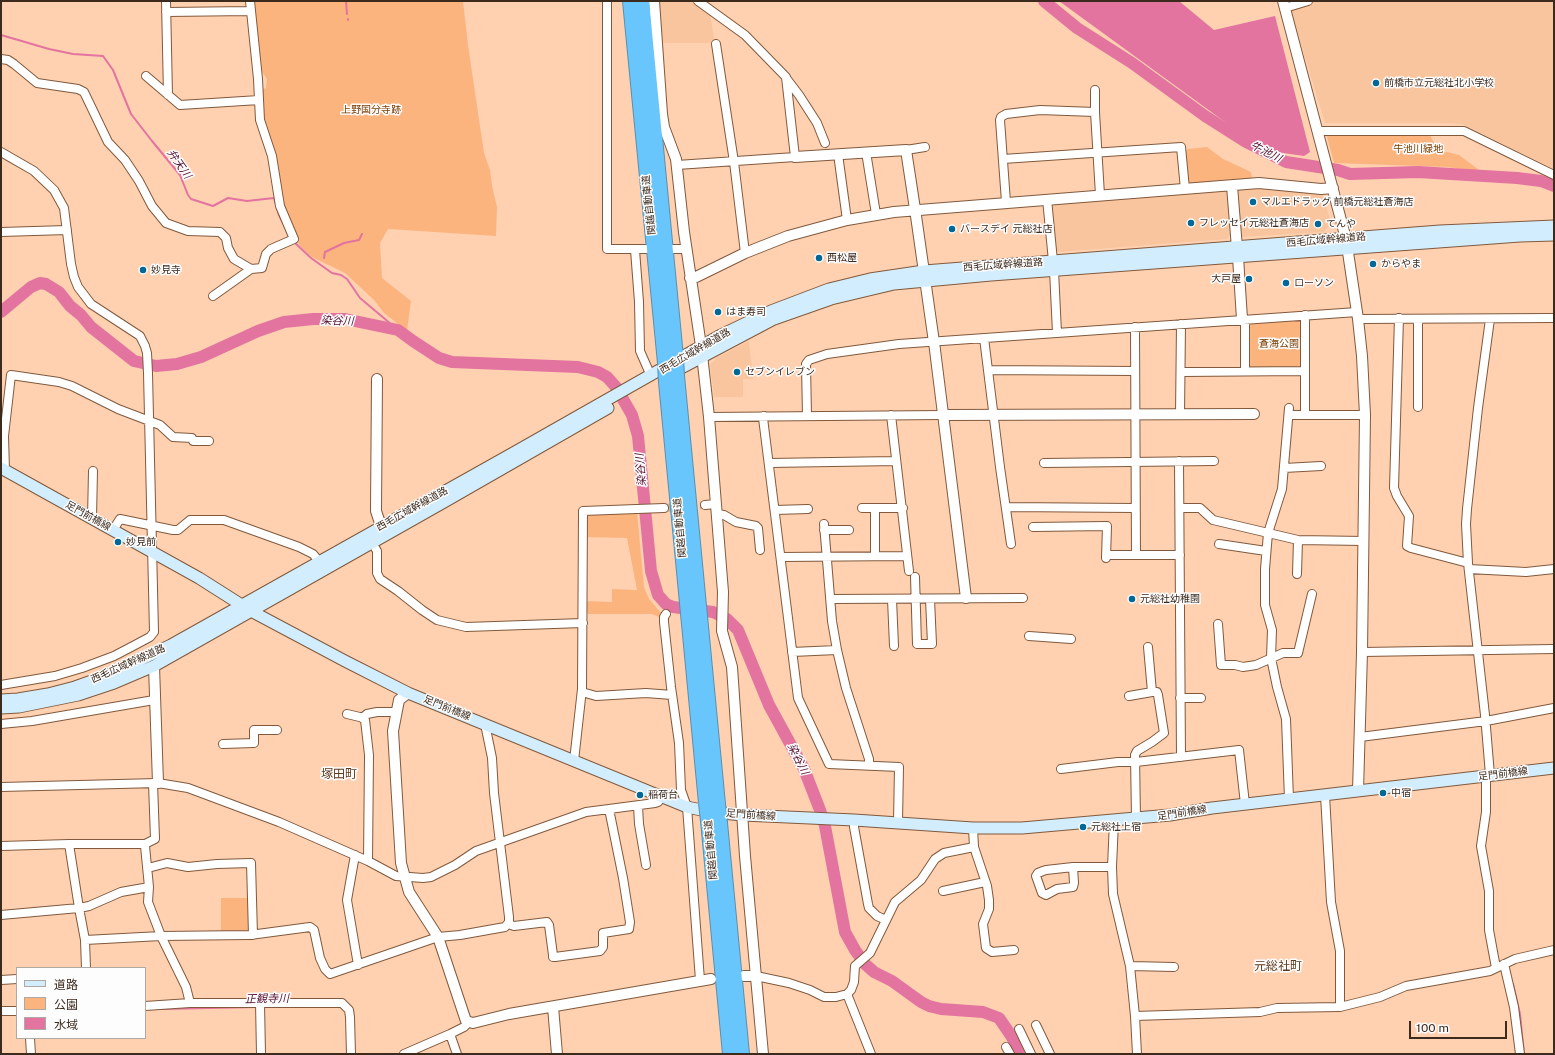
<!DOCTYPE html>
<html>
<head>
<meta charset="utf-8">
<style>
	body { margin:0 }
	#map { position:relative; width:1555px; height:1055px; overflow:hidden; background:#ffd1b1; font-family:"Public Sans","Noto Sans JP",sans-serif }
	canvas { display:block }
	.frame { position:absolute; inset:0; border:2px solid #3c2a1d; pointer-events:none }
	.legend { position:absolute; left:16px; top:967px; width:130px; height:72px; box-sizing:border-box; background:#fdfdfd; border:1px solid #b0a9a3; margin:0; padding:5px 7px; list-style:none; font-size:12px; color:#3c2a1d }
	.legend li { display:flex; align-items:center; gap:8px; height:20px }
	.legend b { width:20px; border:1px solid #b0a9a3 }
	.scale { position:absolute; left:1409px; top:1021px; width:98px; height:18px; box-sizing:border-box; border:2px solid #3c2a1d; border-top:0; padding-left:5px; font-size:12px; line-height:14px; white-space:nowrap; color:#3c2a1d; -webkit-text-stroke:3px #fdfdfd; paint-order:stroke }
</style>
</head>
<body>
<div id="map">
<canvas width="1555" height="1055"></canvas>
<div class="frame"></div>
<ul class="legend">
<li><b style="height:5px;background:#d2eefe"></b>道路</li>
<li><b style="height:11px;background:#fcb47f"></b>公園</li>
<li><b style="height:11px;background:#e3749f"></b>水域</li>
</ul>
<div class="scale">100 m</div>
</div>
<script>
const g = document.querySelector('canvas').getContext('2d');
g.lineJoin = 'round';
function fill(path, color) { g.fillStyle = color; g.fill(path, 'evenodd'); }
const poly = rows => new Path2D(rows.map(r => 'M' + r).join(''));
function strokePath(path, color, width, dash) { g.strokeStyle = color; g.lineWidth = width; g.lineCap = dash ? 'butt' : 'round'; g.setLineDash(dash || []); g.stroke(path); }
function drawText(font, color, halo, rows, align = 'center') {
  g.font = font + ' "Public Sans","Noto Sans JP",sans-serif'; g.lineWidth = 3; g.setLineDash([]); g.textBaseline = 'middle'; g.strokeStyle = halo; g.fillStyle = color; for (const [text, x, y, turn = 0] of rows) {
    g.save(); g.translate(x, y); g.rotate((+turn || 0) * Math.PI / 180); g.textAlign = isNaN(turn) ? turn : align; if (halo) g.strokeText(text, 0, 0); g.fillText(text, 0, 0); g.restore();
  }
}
const built = poly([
	[659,1,692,1,710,14,715,43,662,43],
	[1314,1,1554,1,1554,169,1462,124,1442,123,1325,123,1290,8],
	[1265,188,1321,192,1323,194,1331,224,1324,232,1242,237,1239,234,1236,192,1238,189],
	[1224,189,1227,193,1230,235,1227,239,1059,252,1055,249,1051,205,1054,202],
	[749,341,753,379,743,379,743,397,714,397,710,365,716,358]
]);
const green = poly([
	[252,1,463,1,468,45,484,153,490,170,492,186,497,207,496,236,388,229,380,243,382,278,411,301,407,331,384,313,374,300,345,273,312,257,300,246,292,232,285,214,266,134,260,90,266,88,267,79,260,69],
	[1428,132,1435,144,1435,149,1459,155,1479,170,1478,172,1448,167,1334,163,1326,133],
	[1207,147,1223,159,1251,172,1252,180,1192,184,1188,182,1185,152,1188,149],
	[1299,319,1303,322,1302,365,1300,367,1250,367,1248,364,1247,326,1250,323],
	[637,512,644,587,649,599,662,614,659,617,652,614,588,614,585,611,585,601,612,602,612,589,637,590,627,538,585,537,585,516,588,513],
	[221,898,249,898,251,930,249,932,221,932]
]);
const water = poly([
	[1059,1,1179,1,1214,30,1275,16,1310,152,1304,156,1276,152,1247,138]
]);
const stream = poly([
	[346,1,347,14],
	[348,19,348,20],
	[1,35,49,49,73,54,103,56,113,70,131,114,152,141,180,175,188,195,191,199,213,206,228,198,247,201,274,198,279,215,286,229],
	[293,241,311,258,332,273,341,275,347,279,360,298,398,330],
	[324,258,325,252,344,243,359,240,362,234],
	[1513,984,1520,1014,1524,1054],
	[162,1009,258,1007]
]);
const river = poly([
	[1044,1,1077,28,1132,63,1205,116,1246,142,1286,162,1338,170,1350,174,1418,172,1517,178,1541,181,1554,186],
	[1,312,31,287,40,283,46,284,59,292,70,306,81,315,91,327,134,361,156,366,177,364,201,357,258,331,284,322,313,319,345,319,398,330,413,341,439,358,452,362,578,367,598,372,607,377,616,387,632,415,638,436,651,571,658,595,666,604,673,607,713,612,727,619,738,630,769,705,804,769,820,810,825,826,845,932,855,950,865,964,874,972,892,981,921,1002,929,1006,941,1009,983,1012,999,1018,1012,1037,1019,1054]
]);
const minorTunnel = poly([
	[664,508,705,505]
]);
const minor = poly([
	[166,1,168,95],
	[607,1,607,249,646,249],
	[1285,8,1308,1],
	[166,12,251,11],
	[716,44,734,162,745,253],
	[1,59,8,60,14,64,37,83,78,89,84,92,108,142,125,160,139,181,152,206,166,223,188,231,220,232,226,238,228,248,234,259,251,269],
	[146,76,180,105,259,100],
	[786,78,799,95,817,123,825,143],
	[1095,90,1095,112,1100,195],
	[1318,131,1464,131,1554,175],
	[906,150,925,147],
	[1,152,34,171,54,190,64,208,71,264,74,277,78,287,91,304,140,336,145,346,147,353,148,373,154,632,150,637,135,645,114,656,82,668,55,676,1,685],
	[866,152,876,214],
	[838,154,847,220],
	[1003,159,1181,147,1185,189],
	[677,165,795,157,786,77,745,35,698,1],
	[1047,199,1053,261],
	[1006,202,1000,120,1001,117,1006,114,1040,110,1095,112],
	[1,232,67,230],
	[673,249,686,249],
	[635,250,639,302,640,351,651,376],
	[1054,270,1057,333],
	[213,296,251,269,262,268,266,254,271,249,294,239,280,206,272,156,260,120,258,79,250,1],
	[1305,315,1305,415],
	[1399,318,1394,488,1397,496,1409,516,1407,546,1411,548,1468,563],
	[1245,319,1245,371],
	[1358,319,1554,318],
	[1418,319,1418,407],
	[1490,319,1478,408,1467,509,1466,524,1468,563,1485,715,1490,775],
	[1135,327,1136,555],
	[984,338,1000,467,1011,544],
	[988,370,1135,371],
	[1181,372,1305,371],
	[1289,408,1282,489,1268,533,1265,569,1265,605,1272,630,1271,658,1277,687,1286,719,1289,799],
	[891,415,909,571],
	[1180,415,1181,324],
	[1289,415,1365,415],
	[764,416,763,418,798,698,829,764,899,767,898,822],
	[807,416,806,364,809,360,827,354,899,344,1357,312],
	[709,417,943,415],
	[1179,461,1181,757],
	[769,463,896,461],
	[1044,463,1214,461],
	[1284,468,1321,466],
	[5,470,4,436,11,375,59,382,72,386,118,409,160,425,173,437,192,438,193,441,209,441],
	[705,505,716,504],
	[1006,507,1135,508],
	[862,508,903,508],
	[875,508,875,556],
	[1180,508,1200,508,1213,520,1298,540,1364,541],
	[775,510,808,509],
	[716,514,724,515,736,522,756,526,758,528,760,550],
	[92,518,93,471],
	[824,524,832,621,837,650,846,688,869,759,869,765],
	[1033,527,1107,526,1106,558],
	[113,530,120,519,173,530,178,530,190,520,224,520,299,547,313,554,319,561],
	[824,530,849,530],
	[372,543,377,551,377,573,380,579,398,591,422,610,437,620,466,627,583,623],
	[1219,544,1266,551],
	[1106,555,1180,555],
	[781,557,907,556],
	[1469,569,1526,572,1554,569],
	[1297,574,1298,540],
	[915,577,917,644,932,644,930,599],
	[831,599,1023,598],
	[892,599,894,646],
	[666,614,664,617,664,622,671,687,679,743,681,790,687,807,700,980],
	[1218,624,1221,665,1235,665,1243,667,1256,665,1283,653,1298,653,1312,594],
	[1029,636,1071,639],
	[792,652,837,650],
	[1362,652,1554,649],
	[582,692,596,696,646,693,672,695],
	[1129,696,1152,692],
	[1180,698,1201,698],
	[347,714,364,718,365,720,369,755,368,861],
	[362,718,367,714,377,712,396,712],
	[1,724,32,721,154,700],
	[1360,737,1486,721,1554,708],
	[223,744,254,743,254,730,277,730],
	[574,761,582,689,583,511,664,508],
	[1061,769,1118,762,1136,762,1239,750,1245,804],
	[1486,776,1486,812,1481,846,1489,891,1489,930,1496,968],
	[153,783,155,839,145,844,145,846,149,887,148,902,161,936,186,987,190,1003],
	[1,787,158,783,188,788,279,822,368,861,396,876,423,878,431,877,455,865,476,851,586,812,655,803,658,802,661,798],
	[1325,795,1331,902,1340,951,1340,1007],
	[638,806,639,824,646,865],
	[1136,819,1135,755,1137,751,1152,742,1164,733,1158,695,1157,692,1152,692,1148,647],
	[854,820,854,827,868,904,869,908,877,916,886,920],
	[1114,821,1112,867,1113,894,1130,966,1135,1016,1137,1054],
	[973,828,974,847,987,886,989,900,989,909,983,924,986,948,992,952,1014,950],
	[69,844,145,844],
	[1,846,69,844,79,908,89,906,121,892,149,887],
	[355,855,347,900,358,965],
	[1073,867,1074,883,1073,887,1057,889,1046,895,1042,893,1036,876,1038,873,1043,871,1046,870,1073,867,1112,867],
	[148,868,167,863,188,867,217,864,251,863,253,935],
	[943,891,985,882],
	[1,915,79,908,85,940,161,936,250,935,310,927,314,930,320,958,325,969,330,974,438,937,460,935,505,927,509,922,509,917,494,793,492,758,485,724],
	[508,924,514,926,547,922,549,925,553,955,553,957,555,957,600,951,603,947,603,933,629,929,630,922,623,878,609,809],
	[85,940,86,968],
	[1504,964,1514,1007,1520,1054],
	[1130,966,1174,967],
	[756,976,789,983,810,990,824,997,836,997,847,994,851,990,854,982,855,966,870,953,895,902,921,880,935,859,944,853,974,847],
	[1,980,17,979],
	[847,994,871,1054],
	[260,1003,261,1054],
	[145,1006,190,1003,342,1003,349,1010,350,1017,351,1054],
	[1,1011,17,1011],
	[1135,1016,1260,1012,1277,1008,1340,1007,1380,997,1406,986,1490,971,1515,959,1554,950],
	[1036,1025,1050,1054],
	[1019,1029,1031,1054],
	[450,1034,457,1054],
	[30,1038,31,1054],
	[1006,1047,1010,1054],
	[404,1054,450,1034,464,1027,468,1023]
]);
const tertiary = poly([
	[654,1,662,114,664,127,676,159,684,232,701,346,709,417,723,592,722,631,732,667,745,856,763,1054],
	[1283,1,1346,239,1358,319,1362,356,1365,415,1362,652,1358,791],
	[795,157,906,150,915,209,934,342,966,598],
	[1232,186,1237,248],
	[1238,257,1242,319],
	[690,278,696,277,745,253,788,236,847,220,894,212,1259,183,1321,189,1333,188],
	[377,379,376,511,381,526],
	[943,415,1254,414],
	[154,666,158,783],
	[408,693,399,700,393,731,401,863,409,892,438,937,466,1021,473,1023,509,1014,711,979],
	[744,976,756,976],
	[553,1007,557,1054]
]);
const secondary = poly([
	[670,374,774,319,831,299,894,284,991,275,1520,236,1554,235],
	[1,468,199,578,251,611,345,661,408,693,687,807,711,812,743,815,854,820,973,828,1022,828,1170,815,1212,808,1554,768],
	[1,700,18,699,48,694,75,687,106,676,136,662,171,645,515,452,721,335,771,311,829,289,870,279,924,271,1440,231,1554,226],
	[1,708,19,707,78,695,114,683,154,666,444,502,608,408]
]);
const motorway = poly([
	[630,1,665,363],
	[642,1,676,357],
	[677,376,718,804],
	[666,382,706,803],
	[708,821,730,1054],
	[720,823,742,1054]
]);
const motorwayBridge = poly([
	[676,357,677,376],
	[665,363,666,382],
	[706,803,708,821],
	[718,804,720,823]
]);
const markers = [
	[1376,83,4,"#006896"],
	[1253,202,4,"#006896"],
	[1191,223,4,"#006896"],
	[1318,224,4,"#006896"],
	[952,229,4,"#006896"],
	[819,258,4,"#006896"],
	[1373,264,4,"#006896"],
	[143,270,4,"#006896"],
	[1249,279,4,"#006896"],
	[1286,283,4,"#006896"],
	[718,312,4,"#006896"],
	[737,372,4,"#006896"],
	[118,542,4,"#006896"],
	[1132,599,4,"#006896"],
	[1383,793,4,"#006896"],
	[640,795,4,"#006896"],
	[1083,827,4,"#006896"]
];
const poiNames = [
	["前橋市立元総社北小学校",1384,83],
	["マルエドラッグ 前橋元総社蒼海店",1261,202],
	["フレッセイ元総社蒼海店",1199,223],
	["てんや",1326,224],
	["バースデイ 元総社店",960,229],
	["西松屋",827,258],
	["からやま",1381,264],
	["妙見寺",151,270],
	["大戸屋",1241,279,"right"],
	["ローソン",1294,283],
	["はま寿司",726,312],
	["セブンイレブン",745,372],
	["妙見前",126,542],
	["元総社幼稚園",1140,599],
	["中宿",1391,793],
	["稲荷台",648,795],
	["元総社上宿",1091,827]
];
const parkNames = [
	["上野国分寺跡",371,110],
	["牛池川緑地",1418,149],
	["蒼海公園",1279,344]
];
const streetNames = [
	["関越自動車道",649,205,-96],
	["西毛広域幹線道路",1326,240,-5],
	["西毛広域幹線道路",1003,265,-4],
	["西毛広域幹線道路",695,351,-30],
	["西毛広域幹線道路",412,509,-29],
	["足門前橋線",88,516,29],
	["関越自動車道",680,528,-95],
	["西毛広域幹線道路",128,664,-24],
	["足門前橋線",447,708,22],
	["足門前橋線",1503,774,-7],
	["足門前橋線",1182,813,-9],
	["足門前橋線",751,815,4],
	["関越自動車道",711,850,-95]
];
const waterNames = [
	["牛池川",1266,152,27],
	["弁天川",179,164,55],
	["染谷川",337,321,2],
	["染谷川",641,470,-95],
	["染谷川",798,759,63],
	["正観寺川",267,999,-1]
];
const quarterNames = [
	["塚田町",339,774],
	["元総社町",1278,966]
];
fill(built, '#f9c59f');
fill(green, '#fcb47f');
fill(water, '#e3749f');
strokePath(stream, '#e3749f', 2);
strokePath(river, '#e3749f', 12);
strokePath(minorTunnel, '#d8b093', 8, [8, 4]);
strokePath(minor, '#81593c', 10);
strokePath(tertiary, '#81593c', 12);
strokePath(secondary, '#81593c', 13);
strokePath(motorway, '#598faf', 16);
strokePath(minor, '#fff', 8);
strokePath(tertiary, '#fff', 10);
strokePath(secondary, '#d2eefe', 11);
strokePath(motorway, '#69c6fd', 14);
strokePath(motorwayBridge, '#598faf', 16, []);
strokePath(motorwayBridge, '#69c6fd', 14);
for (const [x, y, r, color] of markers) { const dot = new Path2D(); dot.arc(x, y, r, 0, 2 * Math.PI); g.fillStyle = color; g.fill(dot); strokePath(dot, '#fdfdfd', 1.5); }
drawText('10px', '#3c2a1d', '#fdfdfd', poiNames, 'left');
drawText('10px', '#793d00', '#fdfdfd', parkNames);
drawText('10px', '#3c2a1d', '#fdfdfd', streetNames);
drawText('italic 11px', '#561031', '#fdfdfd', waterNames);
drawText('12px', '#5e391c', '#fdfdfd', quarterNames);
</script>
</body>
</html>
